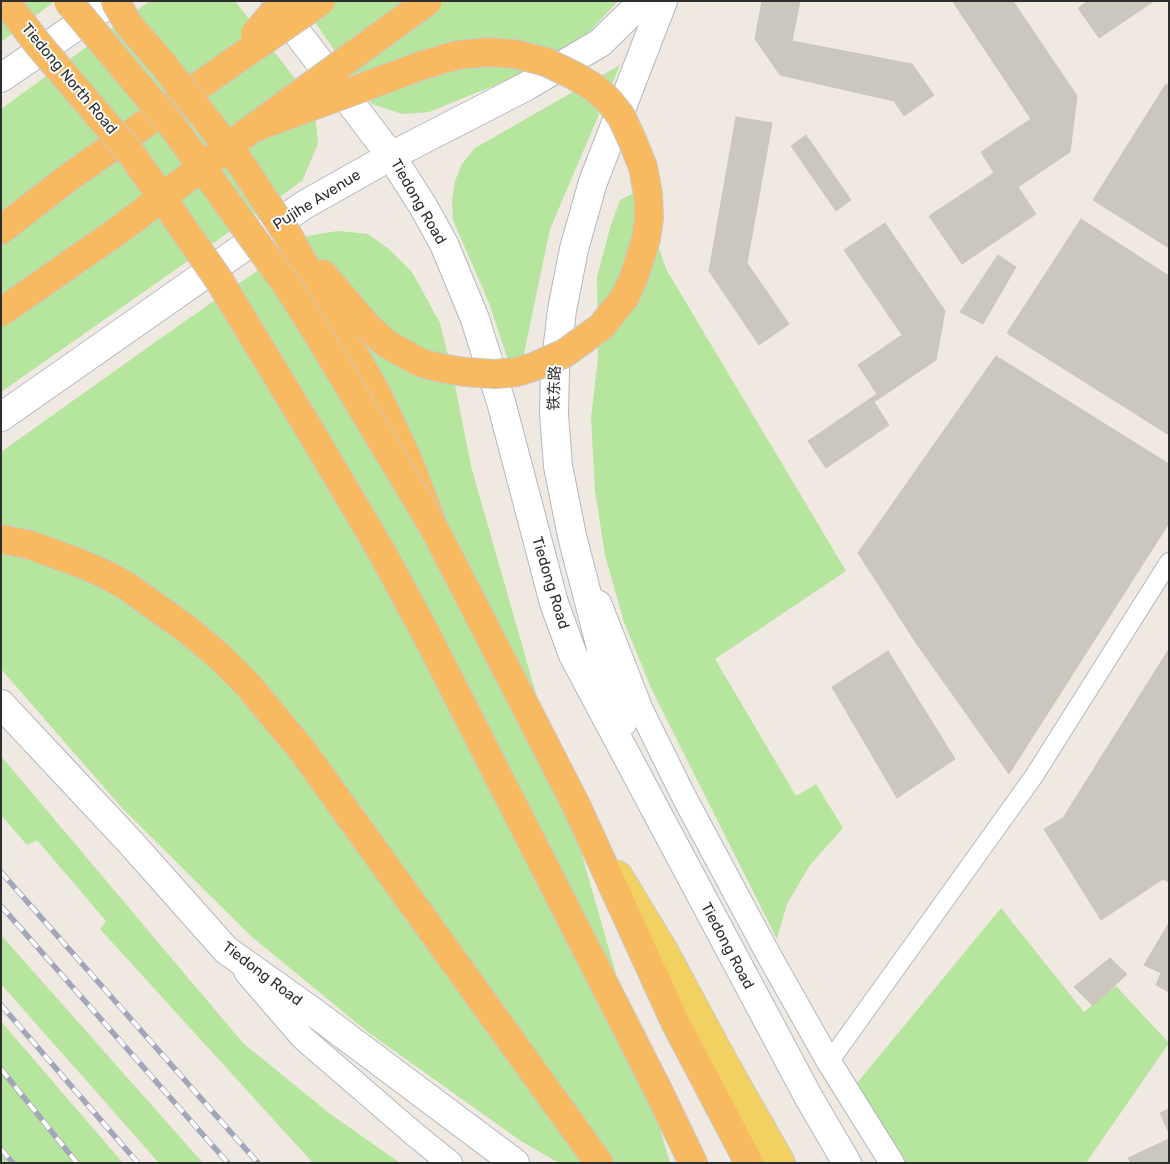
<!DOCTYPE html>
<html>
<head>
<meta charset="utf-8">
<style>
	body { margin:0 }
	#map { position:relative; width:1170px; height:1164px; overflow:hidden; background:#efe9e1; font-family:Rubik,sans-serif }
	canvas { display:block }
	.frame { position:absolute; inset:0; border:2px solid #2e2e2e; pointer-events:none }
</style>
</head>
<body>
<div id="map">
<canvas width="1170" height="1164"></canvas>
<div class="frame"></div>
</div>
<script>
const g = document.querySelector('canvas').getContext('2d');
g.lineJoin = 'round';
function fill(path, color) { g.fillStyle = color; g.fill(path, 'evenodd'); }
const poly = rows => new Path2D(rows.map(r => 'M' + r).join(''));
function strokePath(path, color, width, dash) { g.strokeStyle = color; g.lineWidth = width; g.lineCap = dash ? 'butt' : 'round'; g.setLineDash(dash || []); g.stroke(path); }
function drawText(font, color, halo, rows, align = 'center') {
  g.font = font + ' Rubik,"Noto Sans SC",sans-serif'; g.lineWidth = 4; g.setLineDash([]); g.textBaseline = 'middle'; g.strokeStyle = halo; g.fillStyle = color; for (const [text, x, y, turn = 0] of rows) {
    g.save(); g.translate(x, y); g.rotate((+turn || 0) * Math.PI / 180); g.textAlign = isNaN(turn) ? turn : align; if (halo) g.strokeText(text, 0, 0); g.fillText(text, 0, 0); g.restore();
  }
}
const green = poly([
	[1,1,55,1,1,42],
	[150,1,235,1,314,103,318,144,302,181,1,392,1,109],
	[300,1,618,1,579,43,520,75,429,112,402,114,372,104],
	[620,65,550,229,517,387,489,303,453,220,452,200,455,181,462,164,475,148],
	[640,190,666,269,846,571,715,659,796,796,816,784,843,828,810,865,787,904,777,939,652,690,624,622,605,555,595,491,591,417,598,359,597,277,610,228,620,200],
	[338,231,368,234,390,250,412,272,440,323,452,370,471,466,670,1163,559,1163,521,1141,369,1033,251,936,123,809,1,669,1,452,161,338,307,236],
	[1,756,243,1043,329,1113,400,1163,313,1163,100,929,106,921,37,840,27,845,1,815],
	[1001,908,1084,1012,1116,986,1169,1043,1086,1163,903,1163,853,1088],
	[1,935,203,1163,159,1163,1,984],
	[1,1022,4,1025,123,1163,1,1163]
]);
const building = poly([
	[762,1,800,1,792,41,912,64,934,95,904,116,894,101,780,75,755,39,762,1],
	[955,1,1013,1,1077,96,1070,152,1018,187,1036,214,962,264,929,216,994,173,981,152,1031,119,953,2,955,1],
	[1088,1,1154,1,1099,38,1078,8,1088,1],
	[1166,84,1169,86,1169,248,1093,200,1166,84],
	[736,117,772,123,747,263,789,324,759,345,709,271,736,117],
	[806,135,851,200,836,211,791,146,806,135],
	[1081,219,1169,276,1169,435,1007,333,1081,219],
	[885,223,945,311,936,360,874,402,889,425,826,468,808,441,877,394,858,365,902,335,844,250,885,223],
	[998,255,1016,267,983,324,960,312,998,255],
	[996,356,1169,464,1169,523,1009,774,916,643,858,553,996,356],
	[1169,649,1169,882,1163,879,1101,920,1044,829,1063,818,1169,649],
	[888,651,955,759,897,798,832,687,888,651],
	[1169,923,1169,992,1156,985,1161,973,1144,965,1169,923],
	[1110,958,1127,974,1093,1006,1074,987,1110,958],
	[1169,1109,1169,1133,1160,1113,1169,1109],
	[1169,1139,1169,1163,1131,1163,1128,1158,1169,1139]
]);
const pedestrian = poly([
	[829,1062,1034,776,1169,562]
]);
const minor = poly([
	[599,603,641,710,684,797,767,952,829,1062,892,1163],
	[246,972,303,1038,413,1133,450,1163]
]);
const tertiary = poly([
	[276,5,391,156,423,206,444,244,475,319,501,402,554,603,573,655,809,1098,847,1163],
	[1,78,113,1],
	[1,417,304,205,391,156,525,87,600,43,643,1],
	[1,704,131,843,226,950,316,1014,515,1163],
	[623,722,602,652,572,536,558,466,554,414,555,369,562,310,574,249,593,182,663,1]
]);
const primary = poly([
	[618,875,664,951,727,1068,781,1163]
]);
const trunk = poly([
	[1,230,68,178,230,64],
	[289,237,378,396,407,458,434,528,576,805,675,1022,749,1163],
	[323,274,367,326],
	[317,442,384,556,426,634,659,1092,693,1163],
	[1,539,30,545,77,562,107,575,128,587,188,630,220,657,247,684,302,750,599,1163]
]);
const rail = poly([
	[1,872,258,1163],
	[1,906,228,1163],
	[1,1005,138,1163],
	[1,1069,77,1163],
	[1,1149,13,1163]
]);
const trunkBridge = poly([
	[5,1,38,44,133,156,219,280,317,442],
	[68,1,173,127,288,287,317,333,434,528],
	[115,1,129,25,162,63,241,164,289,237],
	[255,34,284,1],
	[230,64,321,1],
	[253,128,423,65,458,55,488,52,515,54,546,62,575,76,595,88,609,101,621,116,633,142,643,167,648,194,649,218,646,239,634,277,625,297,601,327,565,353,536,366,517,372,495,374,465,372,441,368,421,363,387,344,367,326],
	[1,312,119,230,253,128,428,1]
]);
const streetNames = [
	["Tiedong North Road",69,79,50],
	["Pujihe Avenue",317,200,-32],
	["Tiedong Road",418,202,60],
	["铁东路",555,388,-88],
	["Tiedong Road",550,583,73],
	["Tiedong Road",727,946,62],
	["Tiedong Road",262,974,37]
];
fill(green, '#b6e59e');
fill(building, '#cbc7bf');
strokePath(building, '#cbc5ba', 1);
strokePath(pedestrian, '#b4b7c1', 20);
strokePath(minor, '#b4b7c1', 26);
strokePath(tertiary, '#b4b7c1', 30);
strokePath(primary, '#c9c9c9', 30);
strokePath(trunk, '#c9c9c9', 30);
strokePath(pedestrian, '#fff', 18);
strokePath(minor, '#fff', 24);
strokePath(tertiary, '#fff', 28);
strokePath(primary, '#f2d163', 28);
strokePath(trunk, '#f8ba60', 28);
strokePath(rail, '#a3a6b8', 5.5);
strokePath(rail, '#fff', 4, [11]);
strokePath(trunkBridge, '#c9c9c9', 30, []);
strokePath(trunkBridge, '#f8ba60', 28);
drawText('15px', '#2e2e2e', '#fff', streetNames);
</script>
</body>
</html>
